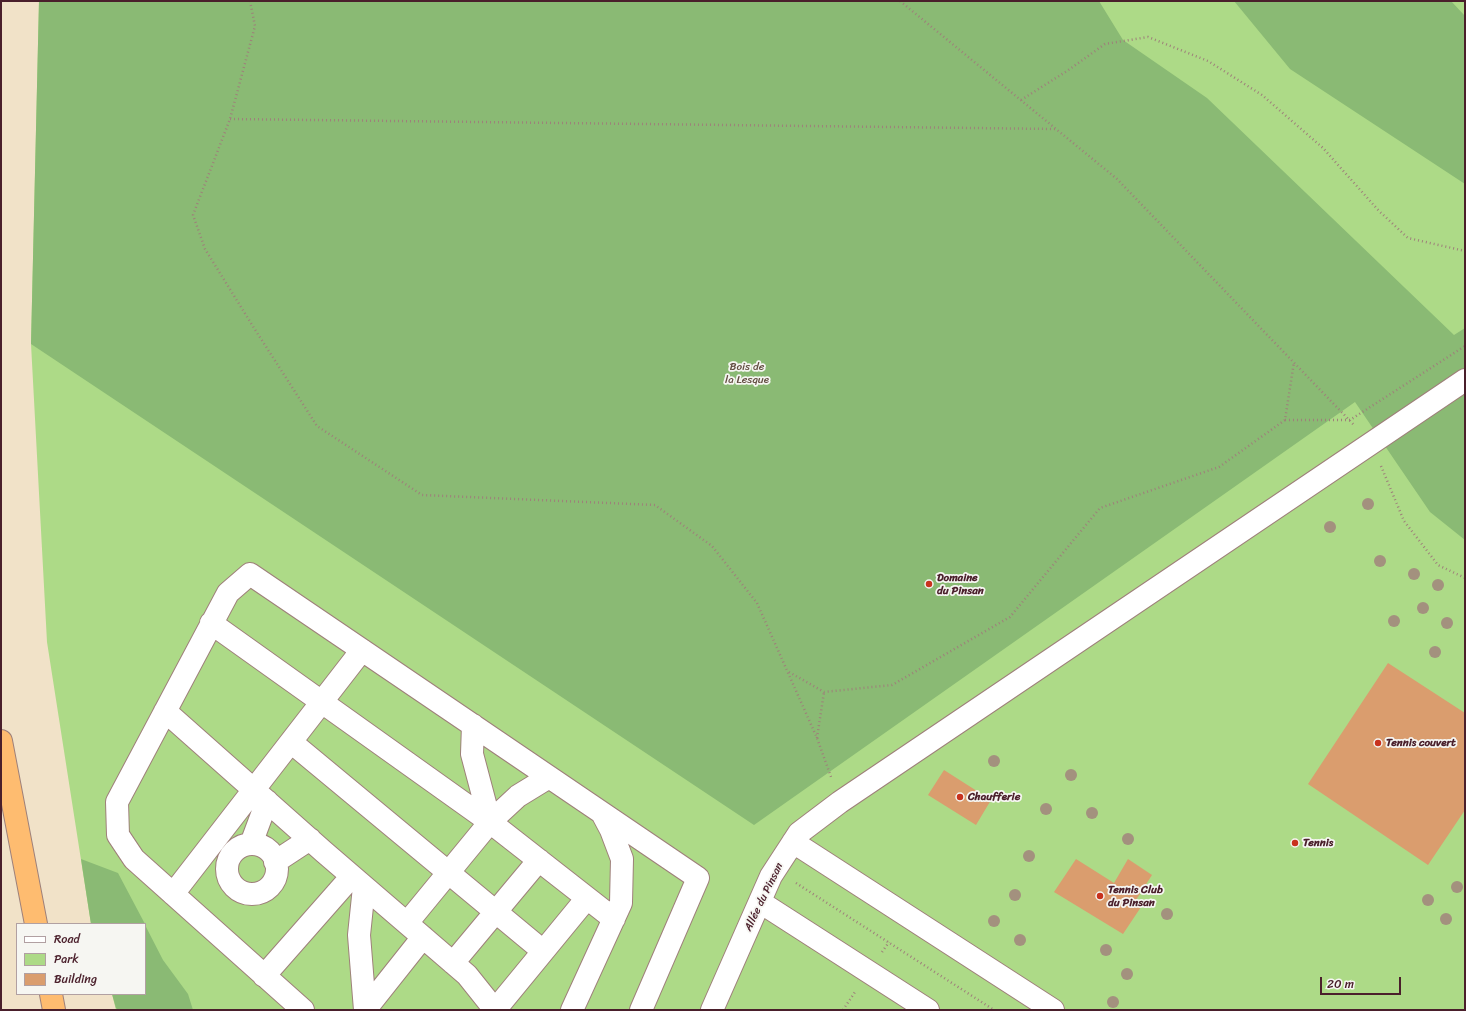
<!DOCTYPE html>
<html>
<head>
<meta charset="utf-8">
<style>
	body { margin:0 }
	#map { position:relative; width:1466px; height:1011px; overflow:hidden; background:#f1e2c8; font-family:Sriracha,sans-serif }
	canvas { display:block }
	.frame { position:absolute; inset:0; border:2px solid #4a1f2b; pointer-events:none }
	.legend { position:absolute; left:16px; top:923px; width:130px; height:72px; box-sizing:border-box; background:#f6f6f2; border:1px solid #b1a0a2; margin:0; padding:5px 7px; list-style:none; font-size:12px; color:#4a1f2b }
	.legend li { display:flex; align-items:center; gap:8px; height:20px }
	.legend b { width:20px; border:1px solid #b1a0a2 }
	.scale { position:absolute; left:1320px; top:977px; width:81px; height:18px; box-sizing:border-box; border:2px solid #4a1f2b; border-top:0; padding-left:5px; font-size:12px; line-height:14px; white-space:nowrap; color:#4a1f2b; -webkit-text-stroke:3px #f6f6f2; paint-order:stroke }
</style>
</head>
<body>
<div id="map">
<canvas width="1466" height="1011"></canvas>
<div class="frame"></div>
<ul class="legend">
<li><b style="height:5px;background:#fff"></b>Road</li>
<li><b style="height:11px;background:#adda87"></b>Park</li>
<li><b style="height:11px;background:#da9d6e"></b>Building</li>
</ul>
<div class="scale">20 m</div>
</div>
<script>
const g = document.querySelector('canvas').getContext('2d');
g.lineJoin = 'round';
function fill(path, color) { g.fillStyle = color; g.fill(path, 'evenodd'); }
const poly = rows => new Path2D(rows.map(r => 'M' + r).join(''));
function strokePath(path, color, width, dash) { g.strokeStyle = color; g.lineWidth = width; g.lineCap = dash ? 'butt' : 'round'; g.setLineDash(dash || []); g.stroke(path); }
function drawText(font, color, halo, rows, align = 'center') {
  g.font = font + ' Sriracha,sans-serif'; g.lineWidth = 3.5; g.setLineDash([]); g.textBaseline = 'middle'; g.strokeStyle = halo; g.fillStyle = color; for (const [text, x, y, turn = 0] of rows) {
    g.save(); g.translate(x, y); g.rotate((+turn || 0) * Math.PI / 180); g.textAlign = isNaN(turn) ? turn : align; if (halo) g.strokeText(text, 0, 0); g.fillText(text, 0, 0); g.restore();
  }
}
const green = poly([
	[39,1,1465,1,1465,1010,116,1010,112,994,145,994,145,924,91,924,47,642,31,344]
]);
const forest = poly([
	[39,1,1099,1,1123,40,1207,98,1454,335,1465,328,1465,540,1430,512,1355,402,754,825,31,344],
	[1234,1,1451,1,1465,16,1465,184,1290,69],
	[81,859,118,873,145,924,91,924],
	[145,925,163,960,188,994,193,1010,118,1010,116,1008,112,994,145,994]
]);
const building = poly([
	[1388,663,1465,713,1465,810,1428,865,1308,784],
	[944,770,991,800,976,825,928,795],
	[1076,859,1114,883,1128,859,1152,875,1136,900,1143,904,1123,934,1054,892]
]);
const path = poly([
	[250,1,255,26,230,119,193,215,205,249,254,328,317,426,422,495,655,505,712,546,757,603,817,738,831,777],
	[900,1,1117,179,1354,425],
	[1021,100,1067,71,1105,44,1148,37,1208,61,1262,95,1323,148,1379,211,1408,238,1465,251],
	[230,119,1056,129],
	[1285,420,1350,420,1465,346],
	[1381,466,1404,521,1438,565,1465,578],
	[789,672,824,692,892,685,1010,617,1100,508,1219,467,1285,420,1294,362],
	[817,738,824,692],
	[796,883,994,1010],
	[882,952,889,942],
	[843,1010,855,992]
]);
const minor = poly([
	[211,623,490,822,614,919],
	[165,711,324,852,467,975,495,1010],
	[473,725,472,754,490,822],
	[291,742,543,951],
	[793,842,1053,1010],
	[251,844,267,801],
	'227 869a25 25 0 1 1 50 0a25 25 0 1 1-50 0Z',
	[275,862,310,839],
	[364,887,359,935,365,1010],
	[173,894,362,650],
	[760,902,928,1010],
	[407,923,490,822,518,796,549,777],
	[453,963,539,860],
	[264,976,352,876],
	[303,1010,134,859,118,835,117,802,228,593,250,574,698,878,641,1010],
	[365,1010,423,937],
	[495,1010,587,898],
	[572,1010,621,903,622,859,611,830,602,813],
	[712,1010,771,876,799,833,840,802,1465,380]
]);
const highway = poly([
	[1,741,36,924],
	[51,994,54,1010]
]);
const trees = [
	[1368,504],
	[1330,527],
	[1380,561],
	[1414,574],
	[1438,585],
	[1423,608],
	[1394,621],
	[1447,623],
	[1435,652],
	[994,761],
	[1071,775],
	[1046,809],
	[1092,813],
	[1128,839],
	[1029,856],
	[1457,887],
	[1015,895],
	[1428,900],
	[1167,914],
	[1446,919],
	[994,921],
	[1020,940],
	[1106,950],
	[1127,974],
	[1113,1002]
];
const markers = [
	[929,584,4,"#c8321e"],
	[1378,743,4,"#c8321e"],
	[960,797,4,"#c8321e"],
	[1295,843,4,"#c8321e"],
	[1100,896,4,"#c8321e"]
];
const parkNames = [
	["Bois de",747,367],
	["la Lesque",747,380]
];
const poiNames = [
	["Domaine",937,578],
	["du Pinsan",937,591],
	["Tennis couvert",1386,743],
	["Chaufferie",968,797],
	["Tennis",1303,843],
	["Tennis Club",1108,890],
	["du Pinsan",1108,903]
];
const streetNames = [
	["Allée du Pinsan",764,897,-64]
];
fill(green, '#adda87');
fill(forest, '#8aba74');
fill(building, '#da9d6e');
strokePath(minor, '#9e807a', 24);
strokePath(highway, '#9e807a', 24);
strokePath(path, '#9e807a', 2.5, [1, 3]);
strokePath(minor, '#fff', 22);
strokePath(highway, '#febc70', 22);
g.fillStyle = '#a3917e';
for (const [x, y] of trees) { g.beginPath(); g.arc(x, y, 6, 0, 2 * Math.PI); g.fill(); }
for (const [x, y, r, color] of markers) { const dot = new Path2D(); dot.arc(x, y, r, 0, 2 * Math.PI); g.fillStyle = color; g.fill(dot); strokePath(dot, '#f6f6f2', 1.5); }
drawText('11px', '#634e42', '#f6f6f2', parkNames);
drawText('bold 11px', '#4a1f2b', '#f6f6f2', poiNames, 'left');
drawText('11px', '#4a1f2b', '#f6f6f2', streetNames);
</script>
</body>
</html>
